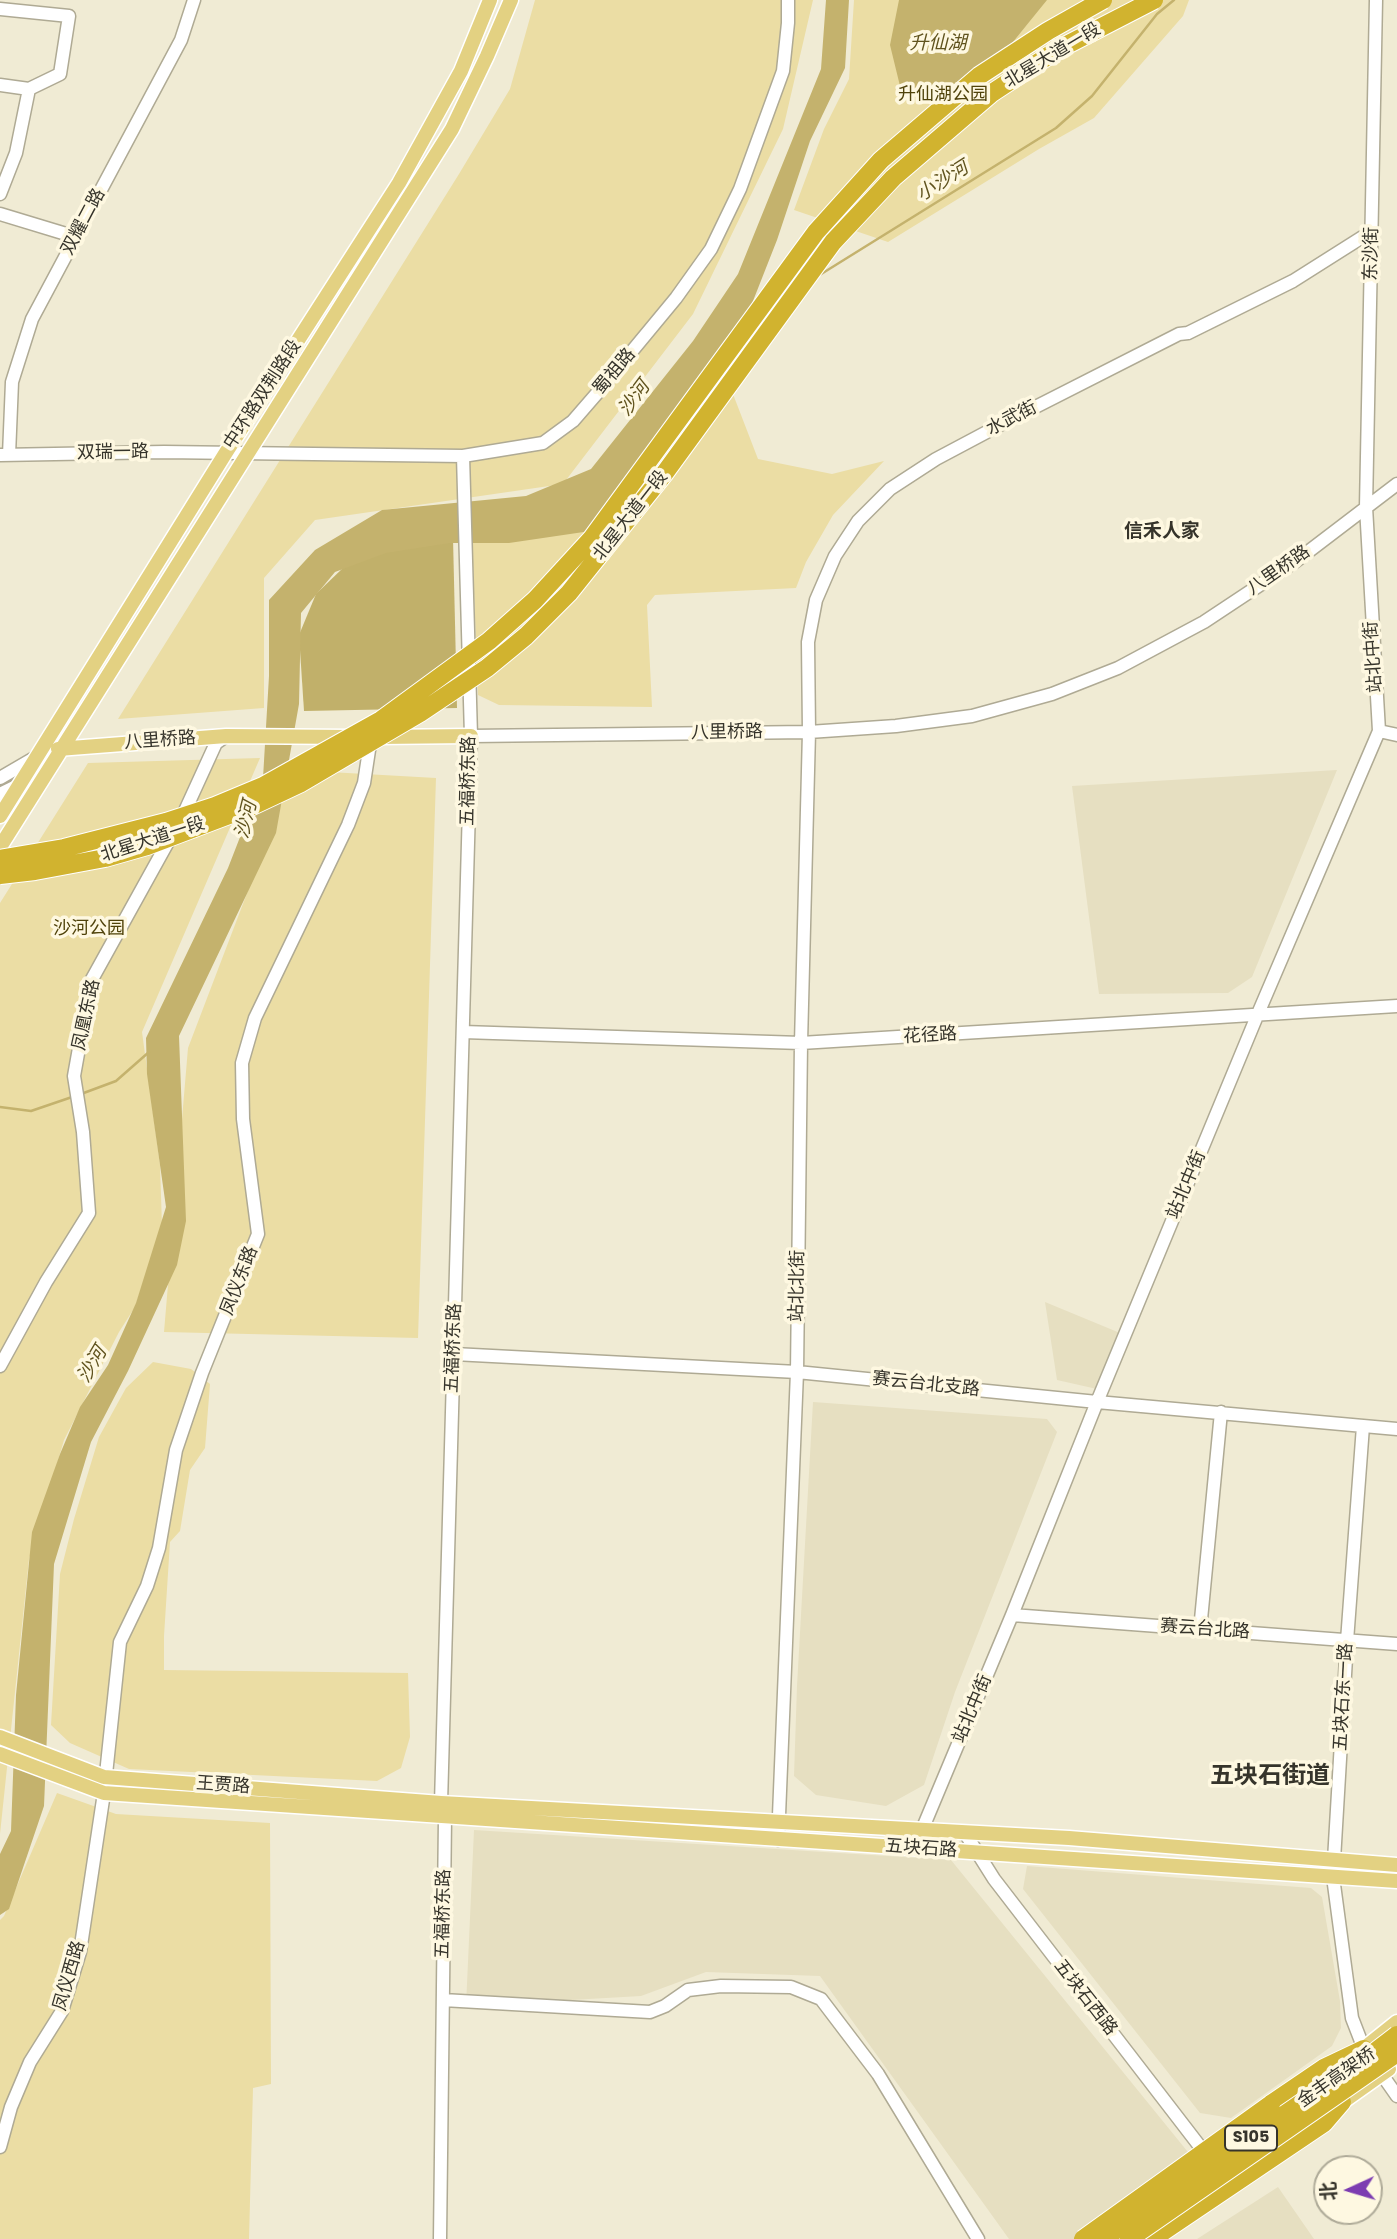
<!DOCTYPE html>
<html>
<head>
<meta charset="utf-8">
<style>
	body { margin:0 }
	#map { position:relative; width:1397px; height:2239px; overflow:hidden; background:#f0ebd4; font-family:Poppins,"Noto Sans SC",sans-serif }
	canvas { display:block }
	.north { position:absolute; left:1313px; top:2155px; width:70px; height:70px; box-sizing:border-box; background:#fef8e1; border:2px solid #aeaa98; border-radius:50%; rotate:266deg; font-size:19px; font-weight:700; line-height:28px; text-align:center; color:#36342b }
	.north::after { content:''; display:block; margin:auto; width:24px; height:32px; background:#7c3cb1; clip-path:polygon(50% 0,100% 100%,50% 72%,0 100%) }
</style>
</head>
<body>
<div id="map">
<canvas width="1397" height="2239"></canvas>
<div class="north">北</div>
</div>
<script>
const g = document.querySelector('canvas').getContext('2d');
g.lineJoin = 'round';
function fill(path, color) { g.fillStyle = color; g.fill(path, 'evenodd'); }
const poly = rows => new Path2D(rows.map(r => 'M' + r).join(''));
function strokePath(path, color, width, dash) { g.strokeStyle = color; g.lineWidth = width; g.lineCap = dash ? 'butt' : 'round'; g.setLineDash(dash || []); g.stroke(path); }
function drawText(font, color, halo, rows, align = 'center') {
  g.font = font + ' Poppins,"Noto Sans SC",sans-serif'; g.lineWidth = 7; g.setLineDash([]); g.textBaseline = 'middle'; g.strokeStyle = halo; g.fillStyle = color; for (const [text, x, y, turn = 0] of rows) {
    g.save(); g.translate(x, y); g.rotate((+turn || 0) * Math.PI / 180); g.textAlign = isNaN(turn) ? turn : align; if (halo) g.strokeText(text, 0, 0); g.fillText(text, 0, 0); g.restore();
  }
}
const built = poly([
	[1337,770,1252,977,1228,993,1099,994,1072,786],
	[1045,1302,1120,1333,1097,1389,1057,1380],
	[813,1402,1047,1419,1057,1432,955,1692,924,1785,886,1806,816,1795,794,1776,797,1686],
	[474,1830,951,1860,1196,2162,1079,2239,1009,2239,820,1976,706,1972,641,1996,466,2006],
	[1027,1866,1311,1888,1322,1897,1340,2001,1341,2028,1332,2046,1231,2118,1200,2113,1023,1889],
	[1278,2187,1314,2239,1197,2239]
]);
const green = poly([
	[535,0,813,0,783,129,693,314,563,484,315,520,264,578,264,708,118,719,459,174,510,89],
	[854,0,1189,0,1183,16,1094,118,1039,149,888,242,794,210,824,129,849,79],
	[716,350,758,459,832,474,884,461,833,515,806,562,796,588,655,595,647,605,652,707,499,705,478,695,472,541,564,520],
	[260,758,142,1032,160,1165,162,1226,135,1307,119,1332,64,1440,29,1559,0,1834,0,903,88,763],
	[294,770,436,778,418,1338,164,1332,188,1048],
	[153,1362,191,1369,210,1384,205,1448,190,1470,180,1531,170,1542,164,1636,164,1670,408,1673,410,1737,401,1768,377,1781,129,1769,70,1743,51,1725,60,1574,74,1519,99,1437,126,1388],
	[57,1793,116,1814,270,1823,271,2084,253,2088,249,2239,0,2239,0,1920,4,1916]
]);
const forest = poly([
	[453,538,457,708,304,711,299,635,316,594,344,567,385,544]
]);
const water = poly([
	[826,0,849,0,845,68,810,141,777,240,727,367,604,529,509,543,450,543,386,553,335,572,301,613,299,704,276,833,179,1036,186,1221,177,1265,128,1371,91,1442,54,1564,44,1806,9,1909,0,1915,0,1854,11,1831,16,1695,32,1532,60,1454,80,1407,108,1365,136,1303,166,1207,147,1074,146,1038,228,868,263,778,269,676,269,600,315,550,382,510,526,496,591,469,693,341,738,274,821,69],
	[899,0,1047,0,1004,53,970,77,925,101,900,86,890,45]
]);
const stream = poly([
	[818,276,1056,128,1092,96,1157,14,1174,0],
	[81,1094,116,1081,149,1052],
	[0,1107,31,1111,75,1096]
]);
const minor = poly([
	[0,9,69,16,60,74,29,89,0,85],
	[0,194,16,153,29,89],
	[0,214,76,237],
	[0,455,164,452,463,456,543,443,573,421,599,391,676,298,711,249,740,189,783,71,788,23,788,0],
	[9,455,12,382,32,319,181,40,194,0],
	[1379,731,1397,735],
	[471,736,809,732,896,726,972,716,1052,694,1118,668,1204,622,1296,561,1397,484],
	[0,778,36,757],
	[0,794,22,783],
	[463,1032,801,1043,1397,1006],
	[454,1354,797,1372,1097,1402,1397,1429],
	[0,1366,46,1282,89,1213,83,1132,74,1076,91,981,184,813,216,743,226,736],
	[1363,1426,1347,1641,1333,1877,1352,2018,1364,2049,1397,2096],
	[1012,1615,1397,1644],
	[1200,1630,1221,1412],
	[965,1833,994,1879,1208,2157],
	[778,1840,797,1372,801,1043,809,732,808,642,816,600,835,556,858,521,890,489,936,459,1000,425,1179,334,1188,333,1293,281,1372,231],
	[919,1849,922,1830,1012,1615,1097,1402,1257,1016,1379,731,1366,507,1376,0],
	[443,2000,650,2012,665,2006,688,1990,721,1986,791,1987,821,1999,878,2074,978,2239],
	[0,2147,11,2107,30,2062,62,2011,80,1952,104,1793,120,1642,147,1586,159,1548,176,1450,202,1373,258,1234,243,1119,242,1063,255,1018,348,825,364,783,371,737],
	[440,2239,445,1818,441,1803,471,736,463,456]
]);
const major = poly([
	[379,737,471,736],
	[58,749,226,736,352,737],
	[0,816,225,454,399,183,461,71,490,0],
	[0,847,452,129,487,56,511,0],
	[0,1737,104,1777,441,1803,1069,1838,1397,1865],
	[0,1754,104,1793,1397,1881],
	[1357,2054,1397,2022],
	[1334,2108,1389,2069]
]);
const highway = poly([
	[1271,2104,1324,2068,1364,2049],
	[1152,2239,1324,2123,1342,2102]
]);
const highwayBridge = poly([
	[0,859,64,848,166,822,215,806,263,786,381,720,489,641,535,600,592,538,816,232,881,160,979,76,1048,31,1103,0],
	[0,875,35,871,105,858,147,846,250,807,301,783,420,713,487,668,526,636,569,593,664,474,833,242,893,178,992,93,1057,50,1154,0],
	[1083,2239,1271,2104],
	[1103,2239,1367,2058,1397,2035],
	[1129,2239,1397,2053]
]);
const shields = [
	[1251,2138,52]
];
const shieldNames = [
	["S105",1251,2138]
];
const streetNames = [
	["北星大道一段",1053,56,-31],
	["双耀二路",84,222,-62],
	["东沙街",1372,254,-89],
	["蜀祖路",615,372,-50],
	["中环路双荆路段",263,395,-57],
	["水武街",1012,419,-27],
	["双瑞一路",113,453,-1],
	["北星大道一段",631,516,-52],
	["八里桥路",1279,571,-35],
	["站北中街",1374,657,-94],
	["八里桥路",727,733,-1],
	["八里桥路",160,741,-4],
	["五福桥东路",469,781,-89],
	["北星大道一段",153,840,-18],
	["凤凰东路",87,1015,-78],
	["花径路",930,1036,-3],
	["站北中街",1187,1185,-67],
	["凤仪东路",240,1281,-69],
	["站北北街",798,1286,-89],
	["五福桥东路",454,1348,-88],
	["赛云台北支路",926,1385,6],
	["赛云台北路",1205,1630,4],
	["五块石东一路",1344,1697,-87],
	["站北中街",973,1709,-67],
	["王贾路",223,1786,4],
	["五块石路",921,1849,4],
	["五福桥东路",444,1914,-89],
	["凤仪西路",70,1976,-74],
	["五块石西路",1085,1998,52],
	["金丰高架桥",1337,2078,-35]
];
const parkNames = [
	["升仙湖公园",943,95],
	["沙河公园",89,929]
];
const waterNames = [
	["升仙湖",938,44],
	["小沙河",943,182,-32],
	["沙河",635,399,-53],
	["沙河",247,820,-76],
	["沙河",93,1365,-59]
];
const neighbourhoodNames = [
	["信禾人家",1162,532]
];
const districtNames = [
	["五块石街道",1270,1777]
];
fill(built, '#e6dfc1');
fill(green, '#ebdda4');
fill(forest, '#c1b06a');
fill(water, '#c4b26d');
strokePath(stream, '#c4b26d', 2.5);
strokePath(minor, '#afaa94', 15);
strokePath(major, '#fff', 17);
strokePath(highway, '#fff', 20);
strokePath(minor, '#fff', 12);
strokePath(major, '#e3d182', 14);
strokePath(highway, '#d1b32f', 18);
strokePath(highwayBridge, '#fff', 20, []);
strokePath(highwayBridge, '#d1b32f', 18);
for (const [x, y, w] of shields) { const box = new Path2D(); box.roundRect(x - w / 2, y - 12.5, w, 25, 5); g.fillStyle = '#fef8e1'; g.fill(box); strokePath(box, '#36342b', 2); }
drawText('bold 16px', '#36342b', null, shieldNames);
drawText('18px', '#36342b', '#fef8e1', streetNames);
drawText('18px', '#50430b', '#fef8e1', parkNames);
drawText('italic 19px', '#60531e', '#fef8e1', waterNames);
drawText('bold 19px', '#36342b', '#fef8e1', neighbourhoodNames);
drawText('bold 24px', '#36342b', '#fef8e1', districtNames);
</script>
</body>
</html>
